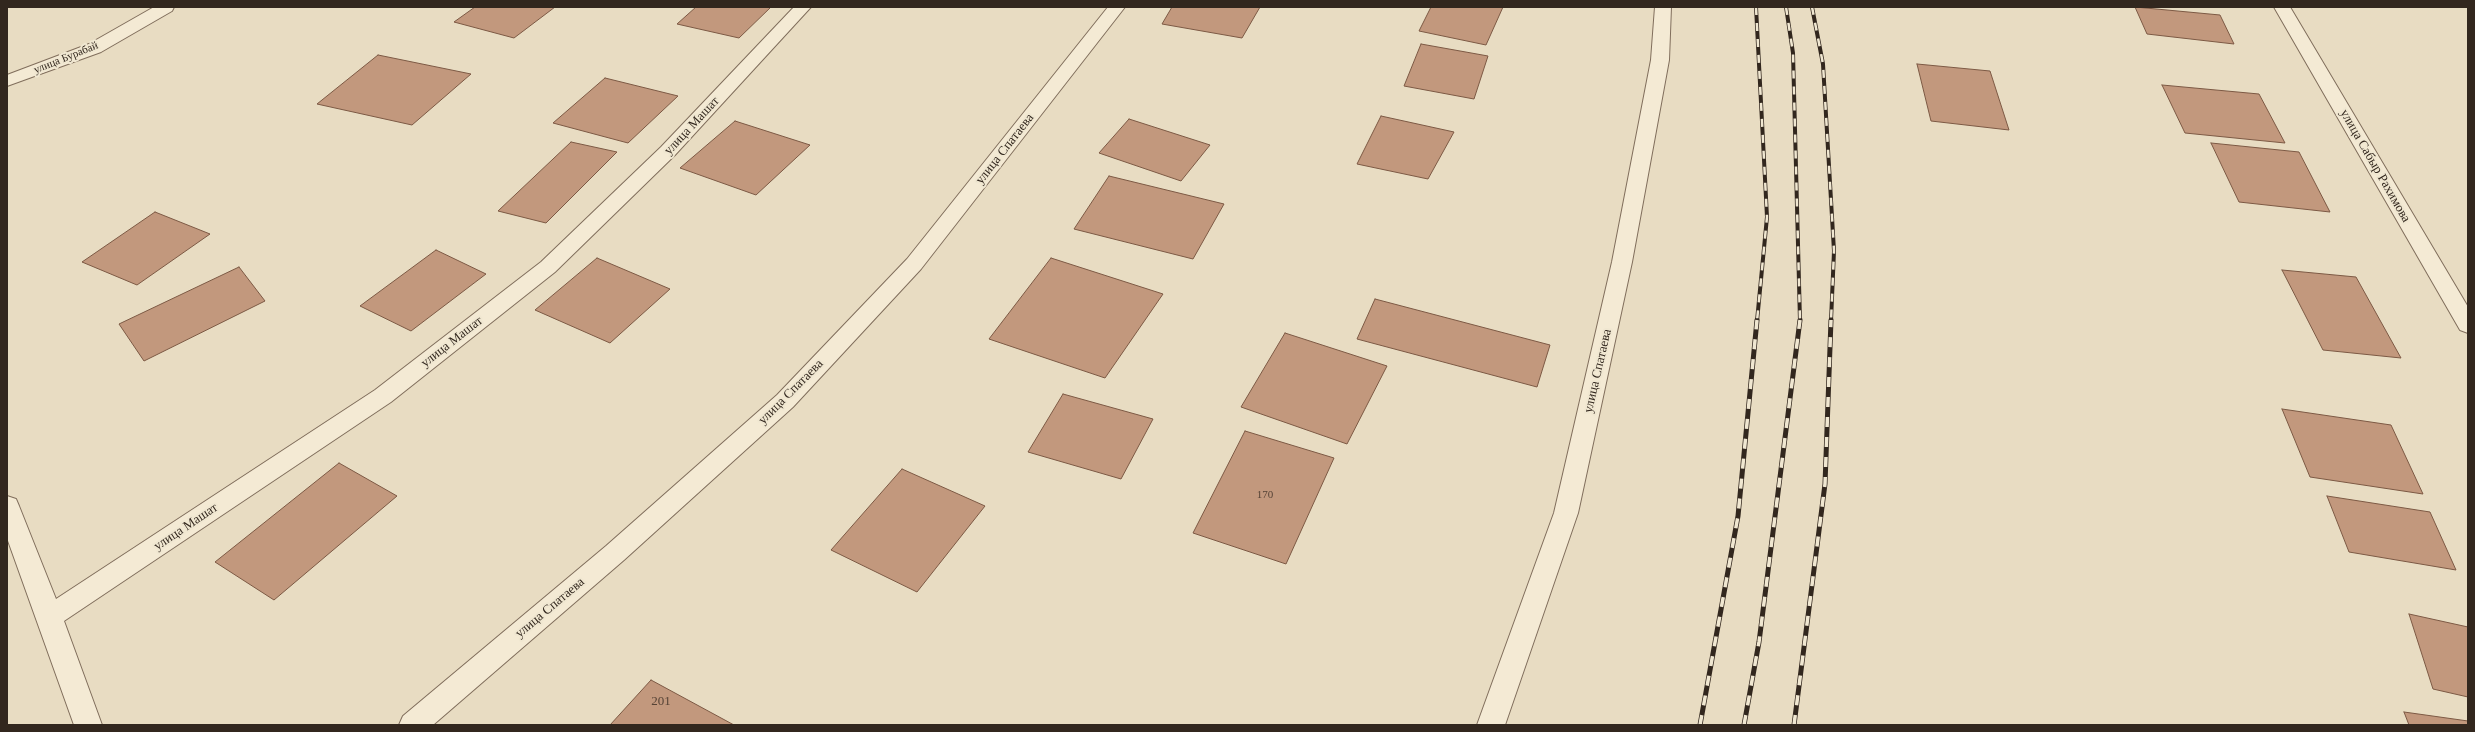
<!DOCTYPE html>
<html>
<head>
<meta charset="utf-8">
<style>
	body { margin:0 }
	#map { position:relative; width:2475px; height:732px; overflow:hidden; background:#e8dcc2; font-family:Georgia,serif }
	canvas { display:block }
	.frame { position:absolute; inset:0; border:8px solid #32271e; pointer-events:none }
</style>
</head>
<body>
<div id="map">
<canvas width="2475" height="732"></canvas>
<div class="frame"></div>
</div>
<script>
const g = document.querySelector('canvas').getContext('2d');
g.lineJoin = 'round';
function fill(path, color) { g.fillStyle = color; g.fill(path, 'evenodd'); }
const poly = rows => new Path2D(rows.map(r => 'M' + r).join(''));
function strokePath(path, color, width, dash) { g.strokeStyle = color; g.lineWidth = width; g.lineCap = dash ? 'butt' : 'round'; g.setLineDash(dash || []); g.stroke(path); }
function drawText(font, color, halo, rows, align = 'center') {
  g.font = font + ' Georgia,serif'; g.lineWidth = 4; g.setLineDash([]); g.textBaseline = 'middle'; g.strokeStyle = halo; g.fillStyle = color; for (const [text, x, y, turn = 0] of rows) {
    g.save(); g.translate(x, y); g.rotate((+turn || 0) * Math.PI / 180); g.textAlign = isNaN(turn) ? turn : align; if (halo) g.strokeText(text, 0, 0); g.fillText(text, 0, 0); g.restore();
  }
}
const building = poly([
	[475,7,555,7,514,38,454,22,475,7],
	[696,7,771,7,739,38,677,24,696,7],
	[1172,7,1260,7,1242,38,1162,24,1172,7],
	[1431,7,1503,7,1486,45,1419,31,1431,7],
	[2135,7,2220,15,2234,44,2147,34,2135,7],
	[1421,44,1488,56,1474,99,1404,86,1421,44],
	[378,55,471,74,412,125,317,104,378,55],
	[1917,64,1990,71,2009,130,1931,121,1917,64],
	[605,78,678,96,628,143,553,123,605,78],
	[2162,85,2259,94,2285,143,2185,133,2162,85],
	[1381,116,1454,132,1428,179,1357,164,1381,116],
	[1129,119,1210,145,1181,181,1099,153,1129,119],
	[735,121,810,145,756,195,680,168,735,121],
	[571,142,617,152,546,223,498,211,571,142],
	[2211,143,2299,152,2330,212,2239,202,2211,143],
	[1109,176,1224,204,1193,259,1074,229,1109,176],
	[155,212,210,234,137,285,82,262,155,212],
	[436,250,486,274,411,331,360,306,436,250],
	[597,258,670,289,610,343,535,310,597,258],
	[1051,258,1163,294,1105,378,989,339,1051,258],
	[239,267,265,301,144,361,119,324,239,267],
	[2282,270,2356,277,2401,358,2323,350,2282,270],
	[1375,299,1550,345,1537,387,1357,339,1375,299],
	[1285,333,1387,366,1347,444,1241,407,1285,333],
	[1063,394,1153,419,1121,479,1028,452,1063,394],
	[2282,409,2391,425,2423,494,2310,477,2282,409],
	[1245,431,1334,458,1286,564,1193,533,1245,431],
	[339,463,397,496,274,600,215,562,339,463],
	[902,469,985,506,917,592,831,550,902,469],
	[2327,496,2430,512,2456,570,2349,552,2327,496],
	[2409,614,2468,627,2468,697,2433,689,2409,614],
	[651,680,734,725,610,725,651,680],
	[2404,712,2468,721,2468,725,2409,725,2404,712]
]);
const street = poly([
	[154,7,174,7,172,11,101,52,7,86,7,75,89,44,154,7],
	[794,7,811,7,675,155,555,272,391,402,64,621,102,725,74,725,7,538,7,496,16,499,19,506,56,599,375,390,541,262,661,147,794,7],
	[1108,7,1125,7,921,269,793,407,624,560,433,725,399,725,403,716,606,546,777,395,907,259,1108,7],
	[1655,7,1671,7,1669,60,1632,262,1578,513,1505,725,1477,725,1554,513,1612,262,1651,60,1655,7],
	[2274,7,2290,7,2468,307,2468,333,2460,330,2274,7]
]);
const railFar1 = poly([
	[1756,7,1767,217,1757,321],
	[1786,7,1793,53,1800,321],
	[1812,7,1823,64,1834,251,1831,321]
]);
const rail = poly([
	[1700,725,1738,516,1757,320],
	[1744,725,1759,642,1800,320],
	[1794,725,1825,484,1831,320]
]);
const farStreetnames = [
	["улица Бурабай",66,58,-22]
];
const numberNames = [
	["170",1265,495]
];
const streetNames = [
	["улица Машат",692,126,-47],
	["улица Спатаева",1005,149,-52],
	["улица Сабыр Рахимова",2375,166,60],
	["улица Машат",452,342,-38],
	["улица Спатаева",1598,371,-77],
	["улица Спатаева",791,392,-45],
	["улица Машат",186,527,-34],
	["улица Спатаева",550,608,-40]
];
const nearNumbernames = [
	["201",661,702]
];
fill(building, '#c2987d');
strokePath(building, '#7c5944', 1);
strokePath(street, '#806e5c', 2);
fill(street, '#f4ead4');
strokePath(railFar1, '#32271e', 4);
strokePath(rail, '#32271e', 5);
strokePath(railFar1, '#f0e7d1', 2.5, [8]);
strokePath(rail, '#f0e7d1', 3.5, [10]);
drawText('11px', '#32271e', '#f0e7d1', farStreetnames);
drawText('11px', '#564336', null, numberNames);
drawText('13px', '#32271e', '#f0e7d1', streetNames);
drawText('13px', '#564336', null, nearNumbernames);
</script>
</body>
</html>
